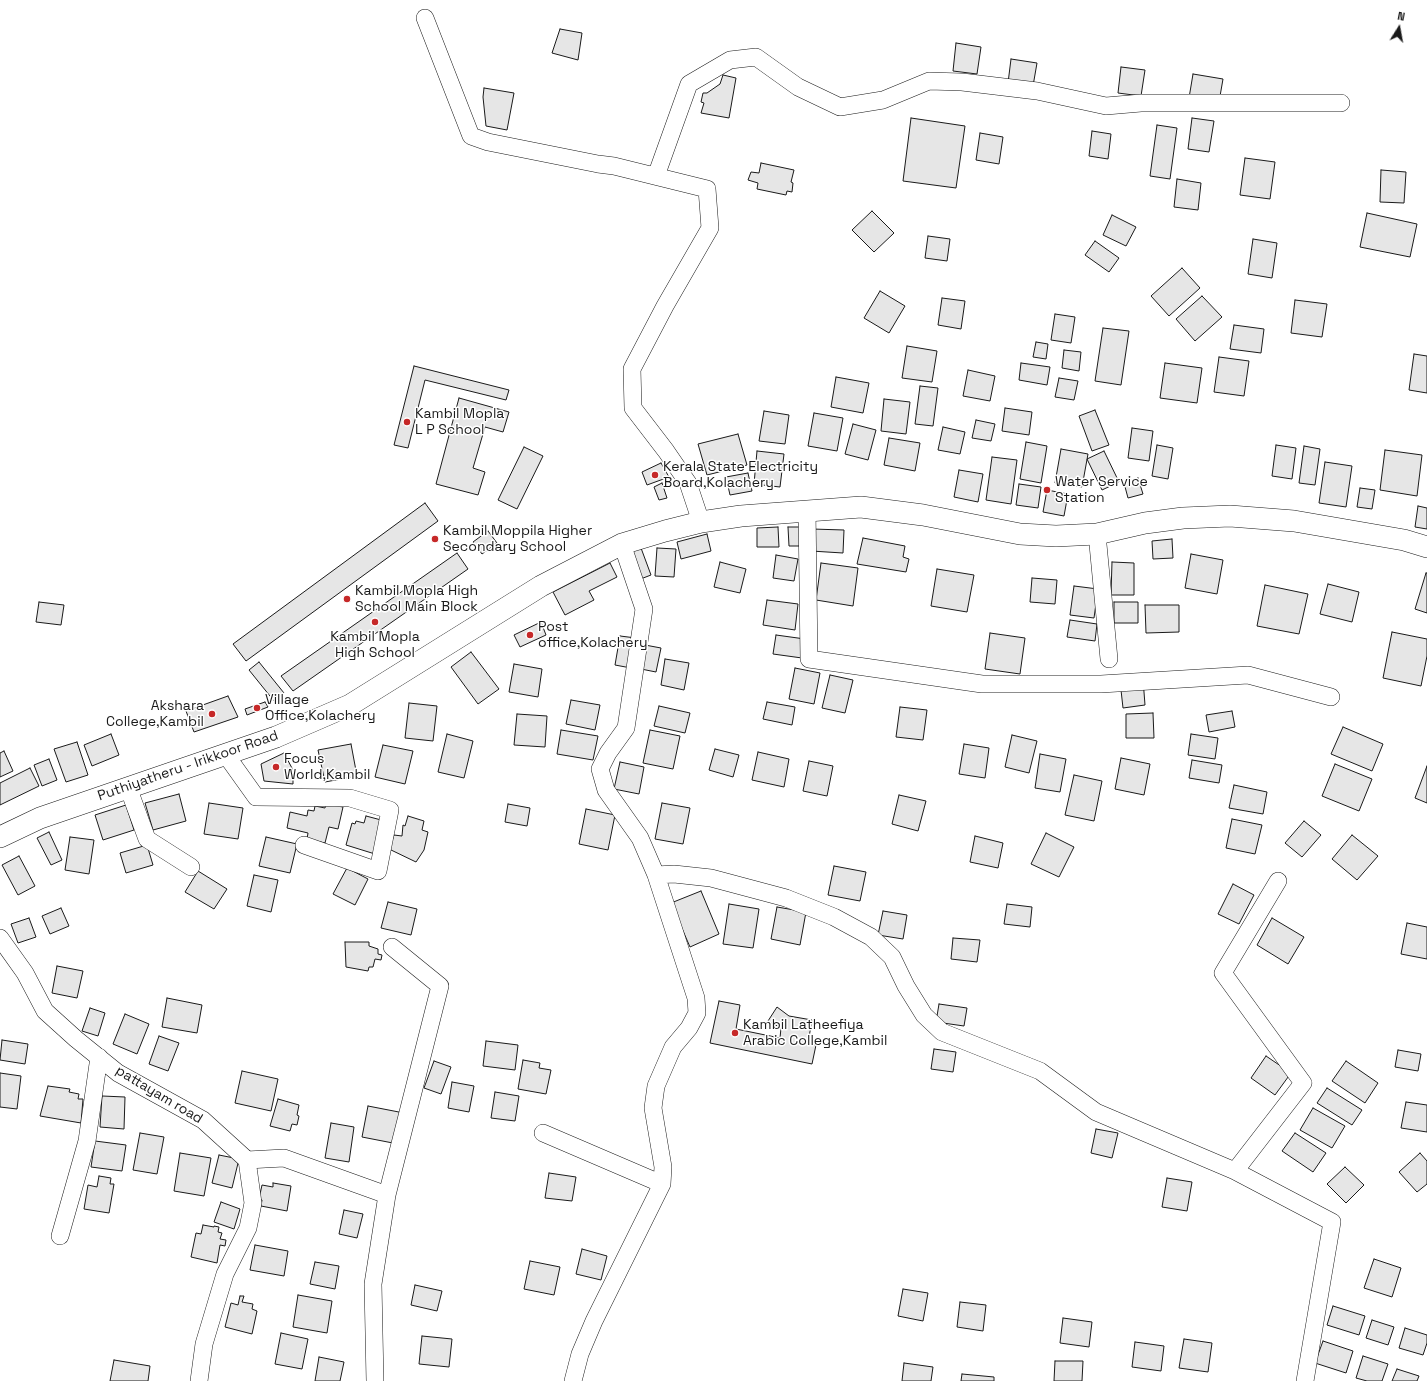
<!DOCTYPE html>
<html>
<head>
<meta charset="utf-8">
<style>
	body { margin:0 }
	#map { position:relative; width:1427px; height:1381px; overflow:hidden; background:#fff; font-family:"Space Grotesk",sans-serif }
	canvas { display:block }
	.north { position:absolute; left:1379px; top:8px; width:40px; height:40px; -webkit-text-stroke:3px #fff; paint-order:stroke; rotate:11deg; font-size:11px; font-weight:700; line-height:16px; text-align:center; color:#1a1a1a }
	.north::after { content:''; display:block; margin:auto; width:14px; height:18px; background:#1a1a1a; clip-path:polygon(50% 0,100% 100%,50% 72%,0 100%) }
</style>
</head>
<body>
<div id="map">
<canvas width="1427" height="1381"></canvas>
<div class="north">N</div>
</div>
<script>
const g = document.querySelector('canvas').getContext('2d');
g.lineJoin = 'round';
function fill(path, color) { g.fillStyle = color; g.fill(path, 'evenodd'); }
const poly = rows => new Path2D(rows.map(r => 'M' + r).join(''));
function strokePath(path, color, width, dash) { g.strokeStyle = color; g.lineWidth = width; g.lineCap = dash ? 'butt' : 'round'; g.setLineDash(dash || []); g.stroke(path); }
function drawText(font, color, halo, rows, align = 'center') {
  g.font = font + ' "Space Grotesk",sans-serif'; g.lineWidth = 3; g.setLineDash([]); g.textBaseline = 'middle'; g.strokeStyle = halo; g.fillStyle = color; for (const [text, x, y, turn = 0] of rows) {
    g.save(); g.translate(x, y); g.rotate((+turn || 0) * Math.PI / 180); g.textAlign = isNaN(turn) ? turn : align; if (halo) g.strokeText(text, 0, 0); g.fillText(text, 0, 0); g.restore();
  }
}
const building = poly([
	[560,29,582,33,578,60,552,53,560,29],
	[956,43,981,47,977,74,953,71,956,43],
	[1011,59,1037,63,1033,86,1008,83,1011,59],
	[1121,67,1145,70,1141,96,1118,93,1121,67],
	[1193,74,1223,79,1219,102,1189,98,1193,74],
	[723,75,736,78,729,118,701,113,704,103,701,102,703,93,707,93,720,84,723,75],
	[484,88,514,93,507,130,486,126,483,97,484,88],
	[911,118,965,126,956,188,903,181,911,118],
	[1192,118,1214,121,1209,152,1188,149,1192,118],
	[1157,125,1177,128,1170,179,1150,176,1157,125],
	[1092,131,1111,134,1108,159,1089,156,1092,131],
	[980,133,1003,137,999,164,976,160,980,133],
	[1245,158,1275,162,1270,199,1240,195,1245,158],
	[761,163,794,170,791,182,793,183,792,192,787,191,786,195,757,189,758,183,748,180,751,172,759,173,761,163],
	[1381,170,1406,172,1404,203,1380,202,1381,170],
	[1177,179,1201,183,1198,210,1174,207,1177,179],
	[872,211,894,233,874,252,852,230,872,211],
	[1367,213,1417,224,1410,257,1360,247,1367,213],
	[1112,215,1136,227,1126,246,1103,235,1112,215],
	[928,236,950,239,947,261,925,258,928,236],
	[1253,239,1277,243,1272,278,1248,274,1253,239],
	[1095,241,1119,258,1109,272,1085,255,1095,241],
	[1182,268,1200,288,1169,316,1151,296,1182,268],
	[880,291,905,306,889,333,864,318,880,291],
	[1202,296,1222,317,1195,341,1176,319,1202,296],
	[942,298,965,301,961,329,938,325,942,298],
	[1295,300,1327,304,1322,337,1291,333,1295,300],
	[1055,314,1075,317,1071,343,1051,340,1055,314],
	[1234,325,1264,329,1261,353,1230,349,1234,325],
	[1103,328,1129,331,1121,385,1095,381,1103,328],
	[1036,342,1048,344,1046,359,1033,357,1036,342],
	[907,346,937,351,932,382,902,378,907,346],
	[1064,350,1081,352,1079,371,1062,368,1064,350],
	[1414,354,1427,356,1427,393,1409,390,1414,354],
	[1219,357,1249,361,1244,396,1214,392,1219,357],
	[1021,363,1050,367,1047,385,1019,380,1021,363],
	[1165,363,1202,368,1197,403,1160,398,1165,363],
	[414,366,509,390,506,400,425,380,408,448,394,445,414,366],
	[968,370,995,376,990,401,963,396,968,370],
	[836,377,869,383,863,413,831,407,836,377],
	[1059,378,1078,381,1074,400,1055,397,1059,378],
	[920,386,938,388,933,426,915,424,920,386],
	[459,398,509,412,503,432,485,427,473,468,485,472,478,495,436,484,459,398],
	[884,399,910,402,906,434,881,431,884,399],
	[1005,408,1032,412,1029,435,1002,431,1005,408],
	[1095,410,1109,445,1092,451,1079,416,1095,410],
	[764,411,789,415,785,444,759,441,764,411],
	[814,413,843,418,837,451,808,446,814,413],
	[976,420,995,424,991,441,972,438,976,420],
	[853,424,876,430,868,460,845,454,853,424],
	[943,427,965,432,960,454,938,450,943,427],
	[1132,428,1153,431,1149,461,1128,458,1132,428],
	[738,434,747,465,707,475,698,444,738,434],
	[889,438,920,443,915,471,884,465,889,438],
	[1026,442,1047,446,1041,483,1020,479,1026,442],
	[1157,445,1173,448,1168,479,1152,476,1157,445],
	[1276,445,1296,448,1292,479,1272,476,1276,445],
	[1304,446,1320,449,1315,485,1299,483,1304,446],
	[524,447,543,456,517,509,498,500,524,447],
	[1061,449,1088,454,1082,487,1055,483,1061,449],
	[1385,450,1422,455,1417,496,1380,490,1385,450],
	[757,451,784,454,780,487,754,484,757,451],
	[1104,451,1119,482,1102,490,1087,459,1104,451],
	[992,457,1017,460,1011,504,986,500,992,457],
	[1325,462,1352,466,1346,507,1319,503,1325,462],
	[661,463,669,477,647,485,642,472,661,463],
	[959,470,983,474,978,502,954,497,959,470],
	[748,473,752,491,730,495,726,477,748,473],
	[1138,478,1143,494,1128,498,1124,483,1138,478],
	[662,483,667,498,659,500,654,487,662,483],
	[1019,484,1041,487,1038,508,1016,505,1019,484],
	[1360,488,1375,490,1372,509,1357,507,1360,488],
	[1047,490,1068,494,1064,516,1043,512,1047,490],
	[425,503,438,521,246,661,233,644,425,503],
	[1418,506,1427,508,1427,529,1415,527,1418,506],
	[778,527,779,547,757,547,757,528,778,527],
	[788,527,803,527,804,546,789,546,788,527],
	[812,529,844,530,843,553,811,551,812,529],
	[488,531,497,543,482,554,473,542,488,531],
	[707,534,711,551,681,559,677,542,707,534],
	[863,538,905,546,903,557,909,559,906,572,857,564,863,538],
	[1172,539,1173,558,1153,559,1152,541,1172,539],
	[641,548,651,575,638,580,628,553,641,548],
	[657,548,676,549,674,577,655,576,657,548],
	[457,553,468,569,293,691,281,676,457,553],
	[1191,554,1223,560,1217,594,1185,588,1191,554],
	[776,555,798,559,794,581,773,578,776,555],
	[720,562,746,569,740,593,714,587,720,562],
	[1112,562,1134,563,1134,595,1111,595,1112,562],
	[610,563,617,577,589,591,594,600,565,615,553,592,610,563],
	[821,563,858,568,853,606,816,600,821,563],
	[937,569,974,575,967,612,931,606,937,569],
	[1426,573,1427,573,1427,613,1415,609,1426,573],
	[1032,578,1057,580,1055,604,1030,602,1032,578],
	[1328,584,1359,592,1352,622,1320,614,1328,584],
	[1265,585,1308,594,1299,634,1257,626,1265,585],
	[1074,586,1098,589,1094,618,1070,615,1074,586],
	[767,600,798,604,795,630,763,625,767,600],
	[39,602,64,605,61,625,36,622,39,602],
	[1114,602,1138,602,1138,623,1114,623,1114,602],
	[1145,605,1179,605,1179,632,1146,633,1145,605],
	[1070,620,1097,624,1095,641,1067,637,1070,620],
	[541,622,546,635,520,647,514,635,541,622],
	[1392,632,1427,639,1427,656,1421,686,1383,678,1392,632],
	[990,633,1025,638,1020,674,985,669,990,633],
	[776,635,805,639,802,658,773,654,776,635],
	[620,636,636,638,631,668,615,665,620,636],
	[645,645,661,648,656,672,641,669,645,645],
	[471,652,499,689,478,704,451,667,471,652],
	[665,659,689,663,684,690,661,685,665,659],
	[259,662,284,693,274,701,249,670,259,662],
	[514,664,542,669,538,697,509,692,514,664],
	[795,668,820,673,814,704,789,699,795,668],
	[830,675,853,680,845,713,822,708,830,675],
	[1143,679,1145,705,1123,708,1120,681,1143,679],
	[228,696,238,717,194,732,186,711,228,696],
	[571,700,600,705,595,730,566,724,571,700],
	[265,702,268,707,247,715,245,709,265,702],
	[767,702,795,707,792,725,763,719,767,702],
	[409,703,437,706,433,741,405,738,409,703],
	[659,706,690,713,685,733,654,726,659,706],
	[900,707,927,710,923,740,896,737,900,707],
	[1232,711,1235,727,1209,732,1206,715,1232,711],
	[1153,713,1154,738,1126,738,1126,714,1153,713],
	[517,714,547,716,545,747,514,745,517,714],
	[1343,727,1383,744,1372,771,1331,754,1343,727],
	[561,730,598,736,593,760,557,754,561,730],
	[650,730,680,736,673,769,643,763,650,730],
	[111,734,119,755,92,766,84,745,111,734],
	[447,734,473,741,464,778,438,772,447,734],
	[1191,734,1218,738,1215,759,1188,755,1191,734],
	[1012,735,1037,741,1029,773,1005,767,1012,735],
	[77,742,88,775,66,782,54,749,77,742],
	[351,744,357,776,325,782,318,750,351,744],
	[964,744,989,748,985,778,959,774,964,744],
	[383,745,413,751,405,784,375,777,383,745],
	[715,749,739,755,733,777,709,770,715,749],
	[4,751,13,771,0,777,0,753,4,751],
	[758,752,789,759,784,787,752,780,758,752],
	[284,753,293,770,293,784,264,781,261,764,284,753],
	[1040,754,1066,759,1060,792,1035,788,1040,754],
	[1121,758,1150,764,1144,795,1115,789,1121,758],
	[49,759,57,780,42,786,34,765,49,759],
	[1192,760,1222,765,1219,783,1189,778,1192,760],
	[809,761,833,766,827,796,803,791,809,761],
	[620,762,644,767,639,794,614,789,620,762],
	[1335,764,1372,779,1359,811,1322,796,1335,764],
	[1427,766,1427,803,1415,798,1427,766],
	[30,768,39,786,0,805,0,783,30,768],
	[1074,775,1102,781,1094,821,1065,815,1074,775],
	[1234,785,1267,792,1263,814,1229,808,1234,785],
	[179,794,186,821,153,830,145,803,179,794],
	[899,795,926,801,918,831,892,824,899,795],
	[209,803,243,808,238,839,204,834,209,803],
	[662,803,690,808,683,844,655,839,662,803],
	[326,804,343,807,338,829,329,827,325,843,307,839,308,833,287,828,290,812,307,816,308,810,314,811,315,806,325,808,326,804],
	[508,804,530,808,527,826,505,822,508,804],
	[126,805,134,830,103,840,95,815,126,805],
	[586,809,615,815,608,850,579,844,586,809],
	[366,816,385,821,375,854,346,845,352,823,355,824,356,821,364,823,366,816],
	[408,816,424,821,422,830,428,832,424,850,416,862,389,849,394,835,402,836,403,825,405,826,408,816],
	[1232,819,1262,825,1255,854,1226,848,1232,819],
	[1304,821,1321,835,1302,857,1285,843,1304,821],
	[49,832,62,860,51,865,37,838,49,832],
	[1046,833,1074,847,1059,877,1031,864,1046,833],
	[1352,835,1378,856,1357,880,1332,859,1352,835],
	[975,836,1003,843,998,868,970,862,975,836],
	[70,837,94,840,89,874,65,870,70,837],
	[266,837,297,844,290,873,259,866,266,837],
	[147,845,153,865,126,873,120,853,147,845],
	[19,856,35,886,18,895,2,865,19,856],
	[834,866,866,872,860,901,828,895,834,866],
	[347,868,368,879,355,905,333,894,347,868],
	[198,871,227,889,214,909,185,892,198,871],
	[254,875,278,880,271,912,247,906,254,875],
	[1233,884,1254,895,1239,924,1218,914,1233,884],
	[701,891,719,934,690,947,671,903,701,891],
	[388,902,417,909,411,935,381,928,388,902],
	[729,904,759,909,753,948,723,944,729,904],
	[1007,904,1032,907,1030,927,1004,924,1007,904],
	[777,907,806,912,800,945,771,939,777,907],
	[61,908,69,926,50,934,42,916,61,908],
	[883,911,907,915,903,939,878,935,883,911],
	[29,918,36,937,18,943,11,924,29,918],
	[1272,918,1304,937,1288,964,1257,945,1272,918],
	[1407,923,1427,927,1427,959,1401,954,1407,923],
	[953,938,980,940,977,962,951,959,953,938],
	[345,942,369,942,369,946,378,949,378,954,382,955,381,960,375,959,373,967,369,967,368,971,346,967,345,942],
	[57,966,83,971,77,998,52,993,57,966],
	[167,998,202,1005,197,1033,162,1027,167,998],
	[719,1001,740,1005,736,1029,780,1038,781,1028,768,1021,777,1007,789,1016,812,1020,808,1043,816,1045,812,1064,710,1043,719,1001],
	[939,1004,967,1008,964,1026,936,1022,939,1004],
	[90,1008,105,1013,98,1036,82,1031,90,1008],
	[125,1014,149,1024,137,1054,113,1044,125,1014],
	[159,1036,179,1043,168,1071,149,1064,159,1036],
	[2,1040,28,1044,25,1064,0,1060,2,1040],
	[486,1041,518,1045,515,1070,483,1066,486,1041],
	[934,1049,956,1052,953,1072,931,1069,934,1049],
	[1398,1050,1421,1054,1418,1071,1395,1067,1398,1050],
	[1266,1056,1291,1073,1275,1095,1251,1078,1266,1056],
	[523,1060,540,1063,539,1068,551,1070,546,1094,518,1089,523,1060],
	[434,1061,451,1067,441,1094,424,1088,434,1061],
	[1346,1061,1378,1083,1365,1103,1332,1081,1346,1061],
	[242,1071,278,1079,271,1111,235,1103,242,1071],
	[0,1073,21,1076,17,1109,0,1107,0,1073],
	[452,1082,474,1086,469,1112,448,1108,452,1082],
	[48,1086,70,1089,69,1092,79,1094,78,1099,83,1099,81,1123,40,1116,48,1086],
	[1327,1088,1362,1110,1352,1125,1317,1103,1327,1088],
	[495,1092,519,1096,515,1121,491,1118,495,1092],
	[102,1096,125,1097,124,1129,100,1127,102,1096],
	[278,1099,299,1105,297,1115,299,1116,297,1125,292,1124,290,1131,270,1126,278,1099],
	[1406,1102,1427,1105,1427,1132,1401,1128,1406,1102],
	[368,1106,404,1113,398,1144,362,1137,368,1106],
	[1313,1108,1345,1126,1332,1148,1300,1130,1313,1108],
	[331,1123,354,1127,349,1162,325,1158,331,1123],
	[1096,1129,1118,1133,1112,1158,1091,1153,1096,1129],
	[140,1133,164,1137,157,1174,133,1170,140,1133],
	[1295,1133,1326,1153,1313,1172,1282,1151,1295,1133],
	[95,1141,126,1145,122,1171,91,1167,95,1141],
	[180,1153,211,1158,204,1196,174,1191,180,1153],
	[1420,1153,1427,1161,1427,1184,1417,1192,1399,1172,1420,1153],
	[219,1155,239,1159,232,1188,212,1183,219,1155],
	[1345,1167,1364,1185,1346,1203,1327,1184,1345,1167],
	[549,1173,576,1177,572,1201,545,1198,549,1173],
	[99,1176,111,1178,110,1184,114,1184,109,1213,84,1209,88,1185,97,1187,99,1176],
	[1167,1178,1192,1182,1187,1211,1162,1207,1167,1178],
	[273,1183,291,1186,287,1211,261,1206,262,1200,259,1199,262,1185,273,1187,273,1183],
	[221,1202,240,1209,234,1229,214,1222,221,1202],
	[344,1210,363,1214,357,1238,339,1234,344,1210],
	[203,1225,214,1227,214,1226,219,1227,218,1232,222,1233,220,1239,226,1240,225,1246,220,1245,217,1263,191,1257,196,1233,201,1234,203,1225],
	[255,1245,288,1251,284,1276,250,1270,255,1245],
	[582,1249,607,1256,601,1280,576,1274,582,1249],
	[1374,1259,1401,1268,1392,1297,1364,1288,1374,1259],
	[530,1261,560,1267,554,1295,524,1289,530,1261],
	[315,1262,339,1266,335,1289,310,1284,315,1262],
	[415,1285,442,1291,437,1311,411,1305,415,1285],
	[903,1289,928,1293,923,1321,898,1316,903,1289],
	[298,1295,332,1301,327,1333,293,1327,298,1295],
	[240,1296,244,1296,242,1302,253,1304,252,1309,257,1311,252,1334,225,1327,231,1303,238,1305,240,1296],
	[960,1302,986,1305,983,1331,957,1327,960,1302],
	[1333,1306,1365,1316,1359,1335,1327,1325,1333,1306],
	[1063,1318,1092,1322,1089,1347,1060,1343,1063,1318],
	[1372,1320,1394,1327,1388,1345,1366,1338,1372,1320],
	[1405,1328,1427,1335,1427,1343,1423,1355,1399,1348,1405,1328],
	[281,1333,308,1339,302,1369,275,1364,281,1333],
	[422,1336,452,1339,449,1367,419,1364,422,1336],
	[1184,1339,1212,1343,1208,1372,1179,1368,1184,1339],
	[1323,1341,1353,1351,1346,1373,1315,1363,1323,1341],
	[1135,1342,1164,1346,1161,1371,1132,1367,1135,1342],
	[1363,1356,1388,1364,1382,1381,1367,1381,1356,1378,1363,1356],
	[319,1357,344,1362,340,1381,315,1381,319,1357],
	[114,1360,150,1366,148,1381,110,1381,114,1360],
	[1055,1361,1083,1361,1082,1381,1054,1381,1055,1361],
	[904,1363,933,1367,931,1381,902,1381,904,1363],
	[1397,1369,1419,1376,1417,1381,1392,1381,1397,1369],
	[962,1374,994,1377,994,1381,961,1381,962,1374]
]);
const minor = poly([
	[425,18,471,136,488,142,598,164,614,166,707,189,710,228,665,306,632,369,633,408,666,451,688,483,701,522],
	[656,176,689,84,730,60,756,57,798,87,840,107,883,100,929,81,962,82,1037,91,1106,106,1141,103,1341,103],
	[807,510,809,659,982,684,1101,684,1248,675,1331,697],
	[1097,534,1109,659],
	[226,755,256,797,350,798,390,810,378,871,304,845],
	[128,787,147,839,191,867],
	[656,875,674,874,711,878,786,898,834,917,871,937,892,957,906,986,924,1015,942,1032,1040,1071,1096,1112,1235,1171,1332,1222,1305,1381],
	[0,938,25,973,45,1011,76,1039,118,1073,203,1120,247,1160,284,1158,387,1195,373,1284,375,1381],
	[543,1133,662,1184],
	[1235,1171,1303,1083,1223,973,1278,881],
	[387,1195,440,986,392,947],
	[60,1236,87,1141,99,1057],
	[199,1381,204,1344,225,1274,248,1228,253,1203,247,1160],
	[573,1381,580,1354,594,1321,662,1184,663,1167,653,1108,656,1086,673,1047,689,1028,697,1013,696,998,656,875,640,838,606,790,600,769,608,753,626,728,644,609,622,544]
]);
const major = poly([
	[0,837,40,818,276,737,350,705,541,586,622,544,665,531,701,522,741,516,861,507,923,515,1020,534,1056,536,1097,534,1145,523,1183,518,1230,516,1294,521,1404,540,1427,547]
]);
const markers = [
	[407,422,4,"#c62828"],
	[655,475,4,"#c62828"],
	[1047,490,4,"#c62828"],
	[435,539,4,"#c62828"],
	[347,599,4,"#c62828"],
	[375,622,4,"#c62828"],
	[530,635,4,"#c62828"],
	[257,708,4,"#c62828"],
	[212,714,4,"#c62828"],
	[276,767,4,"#c62828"],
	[735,1033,4,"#c62828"]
];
const poiNames = [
	["Kambil Mopla",415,414],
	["L P School",415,430],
	["Kerala State Electricity",663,467],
	["Board,Kolachery",663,483],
	["Water Service",1055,482],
	["Station",1055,498],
	["Kambil Moppila Higher",443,531],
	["Secondary School",443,547],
	["Kambil Mopla High",355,591],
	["School Main Block",355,607],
	["Post",538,627],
	["office,Kolachery",538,643],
	["Kambil Mopla",375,637,"center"],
	["High School",375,653,"center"],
	["Village",265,700],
	["Office,Kolachery",265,716],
	["Akshara",204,706,"right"],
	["College,Kambil",204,722,"right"],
	["Focus",284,759],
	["World,Kambil",284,775],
	["Kambil Latheefiya",743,1025],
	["Arabic College,Kambil",743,1041]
];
const streetNames = [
	["Puthiyatheru - Irikkoor Road",188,766,-19],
	["pattayam road",159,1095,31]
];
fill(building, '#e6e6e6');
strokePath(building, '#1a1a1a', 1);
strokePath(minor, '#1a1a1a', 18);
strokePath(major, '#1a1a1a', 22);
strokePath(minor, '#fff', 17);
strokePath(major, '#fff', 21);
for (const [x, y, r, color] of markers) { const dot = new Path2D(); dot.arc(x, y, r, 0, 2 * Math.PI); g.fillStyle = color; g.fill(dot); strokePath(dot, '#fff', 1.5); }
drawText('14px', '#1a1a1a', '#fff', poiNames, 'left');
drawText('14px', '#1a1a1a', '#fff', streetNames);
</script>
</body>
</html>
